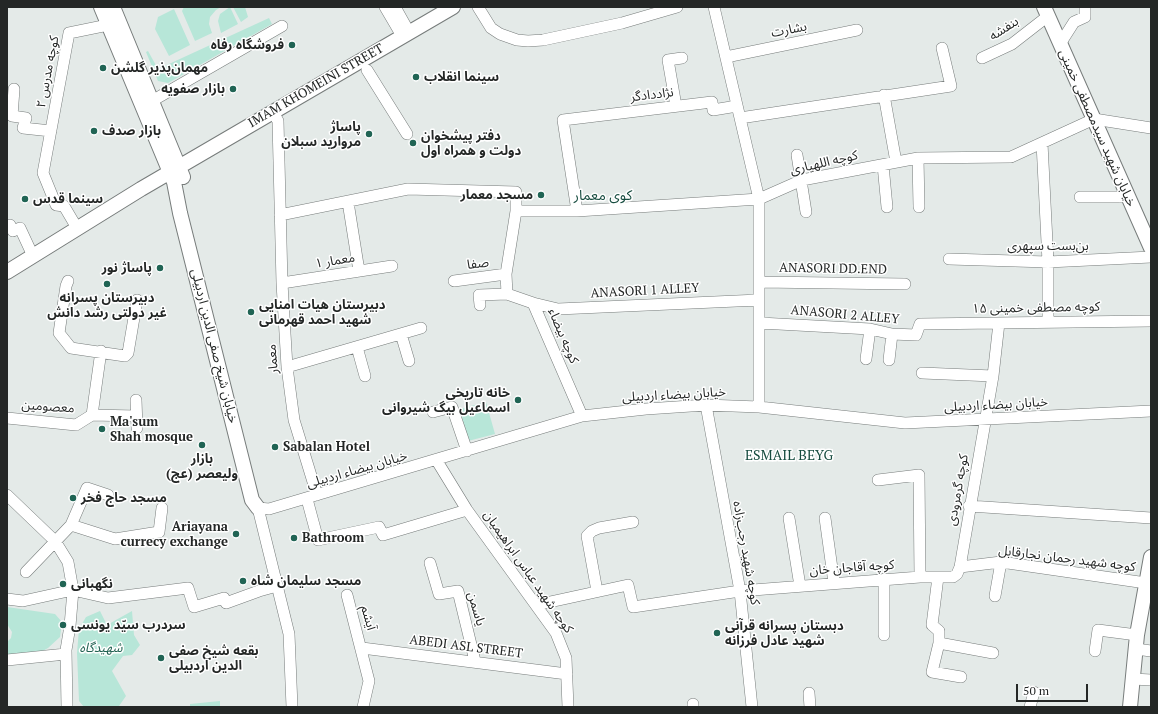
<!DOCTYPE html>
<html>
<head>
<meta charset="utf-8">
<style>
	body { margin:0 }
	#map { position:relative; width:1158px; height:714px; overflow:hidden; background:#e4eae8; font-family:"PT Serif",serif }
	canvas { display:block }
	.frame { position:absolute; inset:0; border:8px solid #242726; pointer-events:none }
	.scale { position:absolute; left:1016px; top:684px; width:72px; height:18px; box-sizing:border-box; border:2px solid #242726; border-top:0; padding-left:5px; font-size:12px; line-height:14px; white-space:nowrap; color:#242726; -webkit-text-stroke:3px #fff; paint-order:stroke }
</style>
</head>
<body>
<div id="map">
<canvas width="1158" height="714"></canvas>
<div class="frame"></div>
<div class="scale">50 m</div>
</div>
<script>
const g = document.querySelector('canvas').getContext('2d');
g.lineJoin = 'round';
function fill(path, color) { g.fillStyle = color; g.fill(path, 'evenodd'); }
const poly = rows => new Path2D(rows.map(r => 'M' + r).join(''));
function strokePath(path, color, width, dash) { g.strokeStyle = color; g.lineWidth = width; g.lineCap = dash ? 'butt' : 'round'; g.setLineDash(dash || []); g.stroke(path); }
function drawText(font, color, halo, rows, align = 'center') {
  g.font = font + ' "PT Serif","Noto Sans Arabic",serif'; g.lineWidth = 3; g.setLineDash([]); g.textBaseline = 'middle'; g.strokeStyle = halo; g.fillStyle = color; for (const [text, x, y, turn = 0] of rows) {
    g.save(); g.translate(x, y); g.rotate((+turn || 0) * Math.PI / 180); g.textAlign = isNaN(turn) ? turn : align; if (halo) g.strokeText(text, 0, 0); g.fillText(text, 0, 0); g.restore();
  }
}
const green = poly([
	[184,7,221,7,216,10,210,17,209,24,212,33,195,41,182,11],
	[230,7,238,24,221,33,218,21,220,14],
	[233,7,245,7,248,17,241,22],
	[174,9,190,45,169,56,155,29,158,17],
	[269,18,272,24,168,83,158,81,146,52,148,51,158,69],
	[486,402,495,434,468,441,460,409],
	[7,607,55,614,62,622,60,637,48,648,38,654,7,656,7,642,11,638,12,632,7,624],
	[100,611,107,625,132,611,134,635,140,645,132,655,123,656,112,671,126,696,119,706,84,707,79,701,77,653,79,629,86,617],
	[220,701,220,707,190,707,190,704]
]);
const minor = poly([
	[385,7,402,36],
	[395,7,409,32],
	[478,7,491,28,500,34,517,40,528,41,543,40,622,23,677,7],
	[714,7,759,199,759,407],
	[1060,44,1074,22,1085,17,1085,7],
	[726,57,857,30],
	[982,58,1012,44,1048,16],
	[367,70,407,134],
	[14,89,12,116,26,118,23,128,51,131],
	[884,95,896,162],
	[145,105,282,26],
	[676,106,668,60,682,58],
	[273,112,278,121,282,283,287,367,294,420,317,495],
	[740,118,951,86,942,48],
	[1042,143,1048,262,1048,322],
	[797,155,806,212],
	[918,158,919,207],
	[883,165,887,207],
	[1080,197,1119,197,1127,194],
	[348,202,359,271],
	[516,211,577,211,759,199,802,180,918,158,1011,157,1094,119,1151,128],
	[577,211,563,120,712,102,713,110,737,106],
	[280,215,408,189,516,192,516,211,506,274,507,294,533,303,582,416],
	[10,225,13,231,20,228,33,256],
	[77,228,64,206,56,205,43,173,69,33,108,25],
	[949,259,1048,262,1151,257],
	[68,281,66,286,59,333,71,348,125,356,128,353,137,300],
	[454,281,506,274],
	[760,282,905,284],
	[282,283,392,266],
	[533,303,558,309,759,300],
	[480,305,479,295,507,294],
	[760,323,870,329,892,334,916,335,920,324,1151,321],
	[401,334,409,361],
	[357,347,365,376],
	[866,359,870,329],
	[889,360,892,334],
	[287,367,421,328],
	[922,373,993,376],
	[136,400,137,428],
	[706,405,740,591,752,707],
	[433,412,452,407,467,451],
	[92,415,136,416],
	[7,418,76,425,92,415,101,351],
	[437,461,467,510,556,633,566,658,568,707],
	[878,480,919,475,920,577],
	[7,495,55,541,68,562,73,590,70,626,66,650,67,707],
	[307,499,318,540,379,527,383,535,467,510],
	[969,506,1151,518],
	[789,518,800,586],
	[825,518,834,583],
	[71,525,115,539,159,532,162,508],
	[430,563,439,594,458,591,475,661],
	[960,567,1001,562,1146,583],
	[26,572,71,525,87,488,108,495],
	[938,577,932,625,939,631,939,643,932,672,961,677],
	[597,591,587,536,592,531,599,528,633,522],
	[347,595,369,681,363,707],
	[995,596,1001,562],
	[7,599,23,601,73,590,108,598,188,588,194,607,224,598,226,603,259,591,277,586],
	[536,605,628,585,633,607,740,591,920,577,953,577,957,574,960,567,993,376,999,323],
	[884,635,884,579],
	[939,643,993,653],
	[362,648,567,674],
	[1136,649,1151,651],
	[1095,651,1098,630,1137,635],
	[7,660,66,654],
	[1133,679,1151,680],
	[809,693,810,707],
	[693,704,693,707],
	[292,707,289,634,258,508,269,509,582,416,646,409,706,405,759,407,905,423,1151,411],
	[1030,707,1034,692]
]);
const major = poly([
	[101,7,174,182,180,213,252,500,258,508],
	[113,7,183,177],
	[1044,7,1151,248],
	[7,272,141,189,453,7],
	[1130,707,1137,635,1151,557]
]);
const markers = [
	[292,45,4,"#206454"],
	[103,68,4,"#206454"],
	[416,77,4,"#206454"],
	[233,89,4,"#206454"],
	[94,131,4,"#206454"],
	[369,134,4,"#206454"],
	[413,143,4,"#206454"],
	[541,195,4,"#206454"],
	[25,199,4,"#206454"],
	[160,268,4,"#206454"],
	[107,284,4,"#206454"],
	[251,312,4,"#206454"],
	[518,400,4,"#206454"],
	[102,429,4,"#206454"],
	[202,445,4,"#206454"],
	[275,447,4,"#206454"],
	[73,498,4,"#206454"],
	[236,534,4,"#206454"],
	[294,538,4,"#206454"],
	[243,581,4,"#206454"],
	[63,584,4,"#206454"],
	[63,625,4,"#206454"],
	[717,633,4,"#206454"],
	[161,658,4,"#206454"]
];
const streetNames = [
	["بنفشه",1004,29,-33],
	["بشارت",789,30,-11],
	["کوچه مدرس ۲",48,72,-79],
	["IMAM KHOMEINI STREET",316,86,-30],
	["نژاددادگر",652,95,-7],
	["خیابان شهید سیدمصطفی خمینی",1097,128,66],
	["کوچه اللهیاری",824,163,-13],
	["بن‌بست سپهری",1048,246],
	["معمار ۱",335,261,-9],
	["صفا",478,264,-7],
	["ANASORI DD.END",833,269,1],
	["ANASORI 1 ALLEY",645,291,-3],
	["کوچه مصطفی خمینی ۱۵",1036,308,-1],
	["ANASORI 2 ALLEY",845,315,5],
	["کوچه بیضاء",563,336,67],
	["خیابان شیخ صفی الدین اردبیلی",214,346,76],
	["معمار",273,359,-94],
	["خیابان بیضاء اردبیلی",674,395,-3],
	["خیابان بیضاء اردبیلی",996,405,-3],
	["معصومین",48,407,4],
	["خیابان بیضاء اردبیلی",357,470,-16],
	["کوچه گرمرودی",958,490,-80],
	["کوچه شهید رجب‌زاده",746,553,80],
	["کوچه شهید رحمان نجارقابل",1067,559,7],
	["کوچه آقاجان خان",852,568,-4],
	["کوچه شهید عباس ابراهیمیان",528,572,55],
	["یاسمن",476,609,74],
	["آیشم",368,618,74],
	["ABEDI ASL STREET",466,647,7]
];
const poiNames = [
	["فروشگاه رفاه",284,45,"right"],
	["مهمان‌پذیر گلشن",111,68],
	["سینما انقلاب",424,77],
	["بازار صفویه",225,89,"right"],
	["پاساژ",361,127,"right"],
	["مروارید سبلان",361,142,"right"],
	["بازار صدف",102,131],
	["دفتر پیشخوان",421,136],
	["دولت و همراه اول",421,151],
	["مسجد معمار",533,195,"right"],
	["سینما قدس",33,199],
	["پاساژ نور",152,268,"right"],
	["دبیرستان پسرانه",107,298,"center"],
	["غیر دولتی رشد دانش",107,313,"center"],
	["دبیرستان هیات امنایی",259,305],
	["شهید احمد قهرمانی",259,320],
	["خانه تاریخی",510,393,"right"],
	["اسماعیل بیگ شیروانی",510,408,"right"],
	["Ma'sum",110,422],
	["Shah mosque",110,437],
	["Sabalan Hotel",283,447],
	["بازار",202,459,"center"],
	["ولیعصر (عج)",202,474,"center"],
	["مسجد حاج فخر",81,498],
	["Ariayana",228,527,"right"],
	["currecy exchange",228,542,"right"],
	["Bathroom",302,538],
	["مسجد سلیمان شاه",251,581],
	["نگهبانی",71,584],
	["سردرب سیّد یونسی",71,625],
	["دبستان پسرانه قرآنی",725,626],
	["شهید عادل فرزانه",725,641],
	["بقعه شیخ صفی",169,651],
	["الدین اردبیلی",169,666]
];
const parkNames = [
	["شهیدگاه",101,648]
];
const neighbourhoodNames = [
	["کوی معمار",603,196],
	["ESMAIL BEYG",789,456]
];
fill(green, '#b7e6d8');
strokePath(minor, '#777c7b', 12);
strokePath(major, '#777c7b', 16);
strokePath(minor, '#fff', 11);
strokePath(major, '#fff', 14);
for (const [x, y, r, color] of markers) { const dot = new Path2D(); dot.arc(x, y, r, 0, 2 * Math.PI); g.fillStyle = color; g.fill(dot); strokePath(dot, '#fff', 1.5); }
drawText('13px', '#242726', '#fff', streetNames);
drawText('bold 13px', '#242726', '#fff', poiNames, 'left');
drawText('italic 13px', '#226252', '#fff', parkNames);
drawText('14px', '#164c3f', '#fff', neighbourhoodNames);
</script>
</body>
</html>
